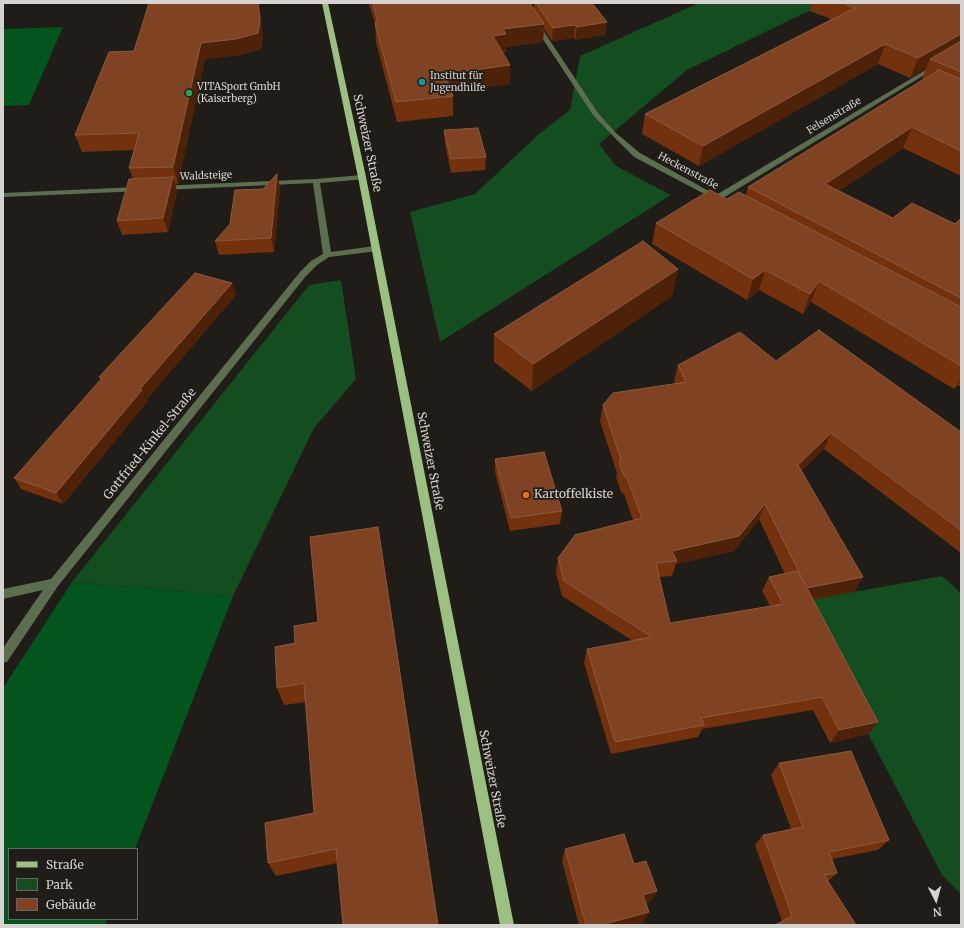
<!DOCTYPE html>
<html>
<head>
<meta charset="utf-8">
<style>
	body { margin:0 }
	#map { position:relative; width:964px; height:928px; overflow:hidden; background:#201c17; font-family:Merriweather,serif }
	canvas { display:block }
	.frame { position:absolute; inset:0; border:4px solid #d5d3cf; pointer-events:none }
	.legend { position:absolute; left:8px; top:848px; width:130px; height:72px; box-sizing:border-box; background:#201c17; border:1px solid #686561; margin:0; padding:5px 7px; list-style:none; font-size:12px; color:#d5d3cf }
	.legend li { display:flex; align-items:center; gap:8px; height:20px }
	.legend b { width:20px; border:1px solid #686561 }
	.north { position:absolute; left:916px; top:880px; width:40px; height:40px; -webkit-text-stroke:3px #201c17; paint-order:stroke; rotate:174deg; font-size:11px; font-weight:700; line-height:16px; text-align:center; color:#d5d3cf }
	.north::after { content:''; display:block; margin:auto; width:14px; height:18px; background:#d5d3cf; clip-path:polygon(50% 0,100% 100%,50% 72%,0 100%) }
</style>
</head>
<body>
<div id="map">
<canvas width="964" height="928"></canvas>
<div class="frame"></div>
<ul class="legend">
<li><b style="height:5px;background:#9cc081"></b>Straße</li>
<li><b style="height:11px;background:#134d20"></b>Park</li>
<li><b style="height:11px;background:#7f4323"></b>Gebäude</li>
</ul>
<div class="north">N</div>
</div>
<script>
const g = document.querySelector('canvas').getContext('2d');
g.lineJoin = 'round';
function fill(path, color) { g.fillStyle = color; g.fill(path, 'evenodd'); }
const poly = rows => new Path2D(rows.map(r => 'M' + r).join(''));
function strokePath(path, color, width, dash) { g.strokeStyle = color; g.lineWidth = width; g.lineCap = dash ? 'butt' : 'round'; g.setLineDash(dash || []); g.stroke(path); }
function drawText(font, color, halo, rows, align = 'center') {
  g.font = font + ' Merriweather,serif'; g.lineWidth = 3.5; g.setLineDash([]); g.textBaseline = 'middle'; g.strokeStyle = halo; g.fillStyle = color; for (const [text, x, y, turn = 0] of rows) {
    g.save(); g.translate(x, y); g.rotate((+turn || 0) * Math.PI / 180); g.textAlign = isNaN(turn) ? turn : align; if (halo) g.strokeText(text, 0, 0); g.fillText(text, 0, 0); g.restore();
  }
}
const green = poly([
	[699,3,825,3,687,70,599,144,616,166,671,195,440,342,410,212,475,194,539,134,570,110,580,56],
	[341,280,356,379,314,428,233,596,72,582,309,285],
	[942,576,961,593,961,894,942,875,799,602]
]);
const forest = poly([
	[63,27,29,105,3,106,3,29],
	[72,582,233,596,135,849,9,849,9,919,107,919,105,925,3,925,3,688]
]);
const minor = poly([
	[519,3,525,3,598,113,616,133,640,153,716,195,934,65,939,66,718,201,634,157,612,135,593,115,519,3],
	[362,175,365,175,365,179,320,183,331,252,375,246,378,247,378,251,329,257,317,265,306,276,58,586,7,662,3,663,3,648,43,590,3,599,3,589,51,579,300,272,311,261,323,254,313,183,163,190,159,188,160,186,316,179,362,175],
	[139,187,142,187,142,191,3,197,3,193,139,187]
]);
const major = poly([
	[322,3,328,3,366,177,514,925,500,925,358,177,322,3]
]);
const wall = poly([
	[369,3,530,3,534,9,534,3,592,3,607,22,605,35,575,40,574,38,552,41,544,29,543,42,506,47,506,53,503,53,510,65,510,84,451,92,453,96,453,116,397,122,376,42,375,24],
	[812,3,961,3,961,176,903,148,839,191,893,218,955,224,961,218,961,387,958,385,954,389,811,302,803,314,759,290,747,300,652,244,656,223,727,199,746,195,748,187,923,79,922,79,926,68,910,78,878,64,699,166,642,134,645,114,831,19,810,11],
	[263,36,261,49,240,55,205,59,178,184,175,184,177,191,168,232,122,235,117,221,133,179,129,168,134,150,82,152,75,135,134,51],
	[444,130,486,157,485,170,451,173,445,144],
	[277,174,280,188,274,252,219,255,215,241,230,224,230,223],
	[678,269,672,296,532,391,494,362,494,334],
	[236,295,146,400,147,402,63,504,21,489,14,478,101,380,99,377],
	[776,361,961,432,961,553,824,449,801,471,863,577,854,592,813,600,878,722,868,734,830,743,813,710,702,729,698,737,611,754,584,663,587,649,633,641,562,596,556,573,558,558,633,520,624,494,621,492,616,477,617,473,600,421,603,405,675,383,674,381,678,365],
	[759,519,785,574,769,577,762,591,770,606,670,623,659,577,672,576,676,564,734,551],
	[495,459,562,511,560,524,510,531,495,472],
	[378,527,337,863,276,876,268,863,314,813,306,702,284,705,277,688,295,643,318,622],
	[779,763,889,840,878,850,832,859,837,873,828,881,856,925,782,921,755,845,763,835,791,829,771,775],
	[565,849,634,864,657,891,650,902,646,903,649,912,643,923,635,925,579,925,562,861]
]);
const shadedWall = poly([
	[258,3,259,3,263,36,261,49,240,55,205,59,178,184,173,167,201,43],
	[607,22,605,35,575,40,577,27],
	[544,24,543,42,506,47,506,53,493,54,493,36,503,29],
	[575,25,574,38,552,41,553,28],
	[961,34,961,49,930,59,926,68,910,78,918,58],
	[885,44,878,64,699,166,703,146],
	[510,65,510,84,446,93,445,74],
	[912,127,903,148,818,205,825,184],
	[277,174,280,188,274,252,271,238],
	[173,177,177,191,168,232,163,218],
	[678,269,672,296,532,391,533,364],
	[765,270,759,290,747,300,753,279],
	[819,281,811,302,803,314,810,294],
	[232,283,236,295,146,400,147,402,63,504,56,493,140,389],
	[961,378,961,380,954,389],
	[831,433,824,449,791,480,798,465],
	[765,504,759,519,734,551,676,564,677,561,672,551],
	[863,577,854,592,799,602,807,588],
	[878,722,868,734,830,743,839,730],
	[657,891,650,902,637,906,643,895],
	[649,912,643,923,635,925,601,925]
]);
const building = poly([
	[149,3,258,3,260,20,258,33,236,39,201,43,173,167,129,168,139,133,75,135,109,52,134,51,149,3],
	[373,3,530,3,544,24,503,29,506,34,493,36,510,65,445,74,453,96,396,102,375,23,378,23,373,3],
	[536,3,592,3,607,22,577,27,575,25,553,28,536,3],
	[843,3,961,3,961,34,918,58,885,44,703,146,645,114,855,8,843,3],
	[961,41,961,72,930,59,961,41],
	[939,70,961,79,961,151,912,127,825,184,893,218,912,203,955,224,961,218,961,298,748,187,939,70],
	[478,128,486,157,451,159,444,130,478,128],
	[277,174,271,238,215,241,231,223,230,223,235,190,263,189,277,174],
	[173,177,163,218,117,221,129,179,173,177],
	[710,190,727,199,739,192,961,307,961,366,819,281,810,294,765,270,753,279,656,223,710,190],
	[643,241,678,269,533,364,494,334,643,241],
	[195,273,232,283,140,389,142,390,56,493,14,478,102,378,99,377,195,273],
	[819,330,961,432,961,530,831,433,798,465,863,577,807,588,878,722,839,730,822,697,701,718,704,725,615,742,587,649,652,637,564,581,558,558,575,535,642,518,627,478,624,476,619,462,621,460,603,405,613,393,686,382,678,365,740,332,776,361,819,330],
	[765,504,806,586,797,571,769,577,783,604,670,623,656,563,677,561,672,551,739,536,765,504],
	[544,452,562,511,511,518,495,459,544,452],
	[378,527,438,925,343,925,336,849,268,863,265,823,314,813,304,683,277,688,275,647,295,643,294,626,318,622,310,537,378,527],
	[851,751,889,840,829,852,837,873,824,875,856,925,775,925,792,916,763,835,803,827,779,763,851,751],
	[624,834,634,864,646,861,657,891,643,895,649,912,601,925,586,925,565,849,624,834]
]);
const markers = [
	[422,82,4,"#0f9aa8"],
	[189,93,4,"#2e9e5b"],
	[526,495,4,"#e8710a"]
];
const farPoinames = [
	["Institut für",430,76],
	["Jugendhilfe",430,88],
	["VITASport GmbH",197,87],
	["(Kaiserberg)",197,99]
];
const farStreetnames = [
	["Felsenstraße",834,116,-31],
	["Heckenstraße",688,171,28],
	["Waldsteige",206,176,-2]
];
const streetNames = [
	["Schweizer Straße",367,143,78],
	["Gottfried-Kinkel-Straße",150,444,-51],
	["Schweizer Straße",430,461,79],
	["Schweizer Straße",492,779,79]
];
const poiNames = [
	["Kartoffelkiste",534,495]
];
fill(green, '#134d20');
fill(forest, '#03541d');
fill(minor, '#5c6e4f');
fill(major, '#9cc081');
fill(wall, '#74310e');
fill(shadedWall, '#4e2109');
fill(building, '#7f4323');
strokePath(building, '#8c593e', 1);
for (const [x, y, r, color] of markers) { const dot = new Path2D(); dot.arc(x, y, r, 0, 2 * Math.PI); g.fillStyle = color; g.fill(dot); strokePath(dot, '#201c17', 1.5); }
drawText('10px', '#d5d3cf', '#201c17', farPoinames, 'left');
drawText('10px', '#d5d3cf', '#201c17', farStreetnames);
drawText('12px', '#d5d3cf', '#201c17', streetNames);
drawText('12px', '#d5d3cf', '#201c17', poiNames, 'left');
</script>
</body>
</html>
